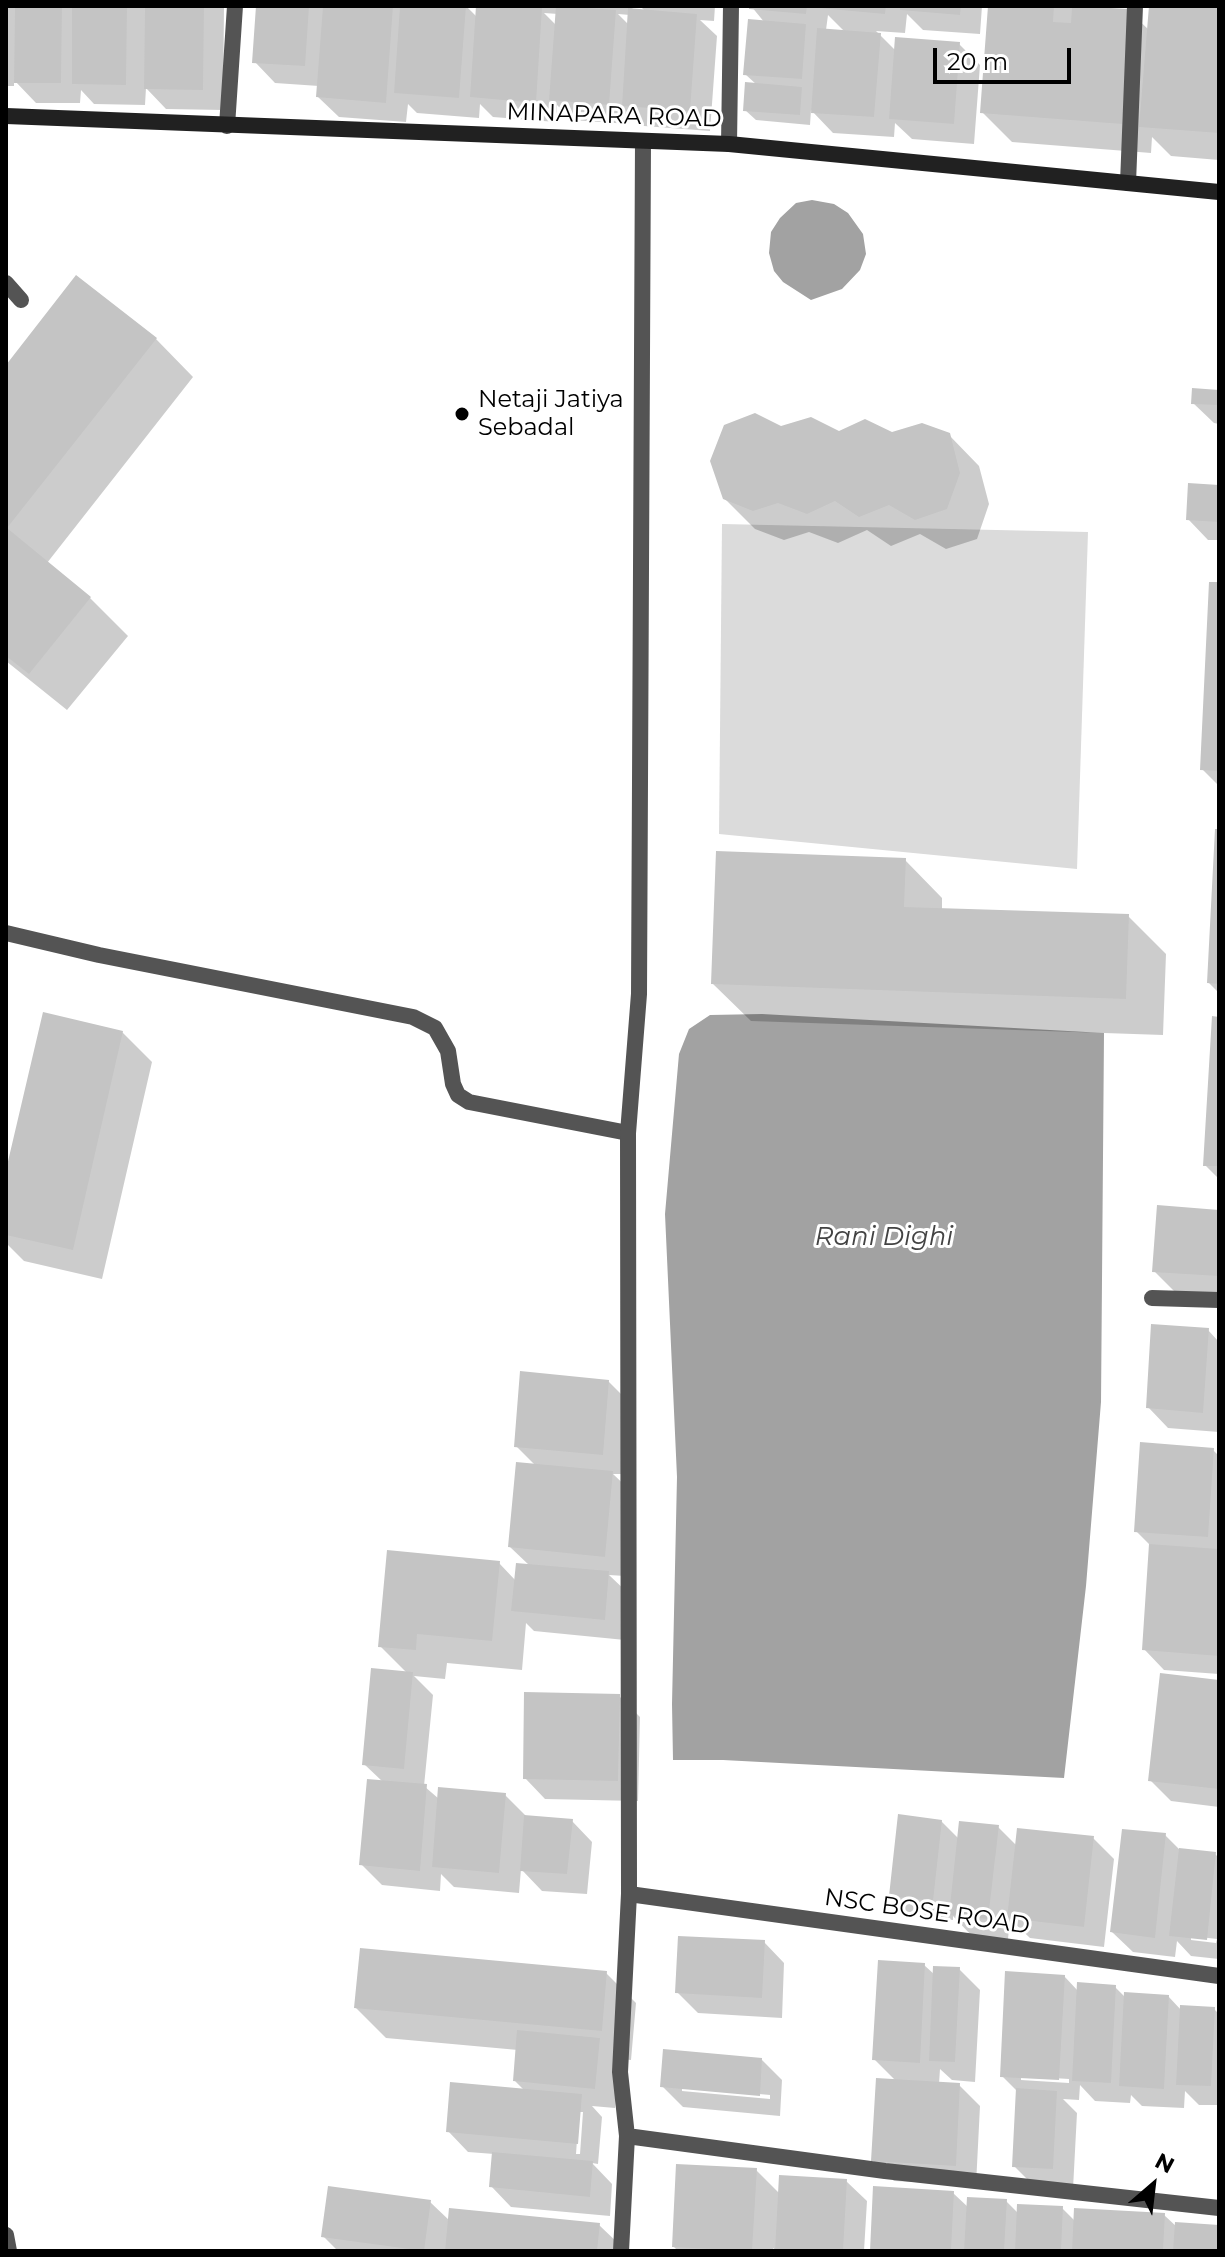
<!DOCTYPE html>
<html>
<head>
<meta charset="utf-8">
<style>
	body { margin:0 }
	#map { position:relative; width:1225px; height:2257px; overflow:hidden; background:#fff; font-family:Montserrat,sans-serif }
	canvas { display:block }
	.frame { position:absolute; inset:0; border:8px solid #000; pointer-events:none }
	.north { position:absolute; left:1113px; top:2145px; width:80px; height:80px; -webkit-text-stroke:6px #fff; paint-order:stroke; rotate:28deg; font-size:22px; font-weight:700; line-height:32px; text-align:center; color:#000 }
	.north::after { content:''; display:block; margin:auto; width:28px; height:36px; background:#000; clip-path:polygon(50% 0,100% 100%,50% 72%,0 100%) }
	.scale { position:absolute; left:933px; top:48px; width:138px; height:36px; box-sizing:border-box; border:4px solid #000; border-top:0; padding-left:10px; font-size:24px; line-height:28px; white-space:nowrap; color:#000; -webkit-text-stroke:6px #fff; paint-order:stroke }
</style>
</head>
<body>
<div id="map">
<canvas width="1225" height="2257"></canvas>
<div class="frame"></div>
<div class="north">N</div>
<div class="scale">20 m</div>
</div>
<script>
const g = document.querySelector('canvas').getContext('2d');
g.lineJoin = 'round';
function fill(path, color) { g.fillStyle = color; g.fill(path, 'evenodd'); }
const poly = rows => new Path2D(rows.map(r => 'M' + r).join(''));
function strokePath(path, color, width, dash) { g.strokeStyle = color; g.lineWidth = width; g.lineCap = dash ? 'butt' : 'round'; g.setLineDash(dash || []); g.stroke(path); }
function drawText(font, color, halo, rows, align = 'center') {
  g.font = font + ' Montserrat,sans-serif'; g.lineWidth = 6; g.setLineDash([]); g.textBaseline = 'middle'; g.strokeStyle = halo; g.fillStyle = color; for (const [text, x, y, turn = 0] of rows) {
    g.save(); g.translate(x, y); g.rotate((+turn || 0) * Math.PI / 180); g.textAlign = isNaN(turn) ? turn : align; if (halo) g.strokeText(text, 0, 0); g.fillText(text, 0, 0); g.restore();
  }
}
const green = poly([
	[722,524,1088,532,1077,869,719,834]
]);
const water = poly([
	[812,200,834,204,848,213,863,234,866,254,860,270,842,289,811,300,783,282,774,271,769,253,771,232,780,218,796,203],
	[762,1014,1104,1033,1101,1402,1086,1586,1064,1778,723,1760,673,1760,672,1704,677,1477,665,1214,679,1054,689,1029,710,1015]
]);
const shadow = poly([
	[6,6,224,6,223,110,166,109,146,88,145,105,94,104,81,90,80,103,36,103,14,80,14,86,6,86],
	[258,6,466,6,478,18,478,6,559,6,570,8,567,6,633,6,632,11,646,12,640,6,715,6,714,21,700,20,717,36,710,131,644,126,630,112,629,124,572,120,557,105,556,122,493,117,480,104,479,118,417,113,408,104,406,122,339,117,318,97,319,86,275,83,255,62],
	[544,13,558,14,557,26],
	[618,14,630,15,629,25],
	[751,6,982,6,980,34,923,30,907,14,905,33,876,31,896,51,959,44,980,65,974,144,912,139,895,123,894,137,833,133,811,110,810,125,756,120,745,110,757,85,745,74,765,23],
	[828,15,845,32,826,30],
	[990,6,1075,6,1129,11,1149,30,1151,6,1219,6,1219,160,1171,156,1152,137,1151,153,1012,142,982,112],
	[156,339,193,377,47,563,90,598,128,636,67,710,6,661,6,368],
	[1219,392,1219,424,1214,423,1193,403],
	[780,429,949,435,979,466,989,504,977,539,946,549,920,534,891,546,867,530,838,543,809,532,784,540,755,529,724,498],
	[1219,487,1219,540,1208,540,1188,519],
	[1219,584,1219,786,1202,769],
	[1219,831,1219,993,1209,983],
	[905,860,942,898,942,910,1128,916,1166,954,1163,1035,751,1021,713,984],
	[1219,1019,1219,1179,1205,1165],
	[122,1032,152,1062,102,1279,24,1261,6,1243,6,1179],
	[1219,1212,1219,1294,1175,1292,1154,1271],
	[1208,1330,1219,1342,1219,1432,1168,1428,1148,1407],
	[608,1381,629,1402,623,1474,613,1474,633,1493,625,1576,609,1575,629,1594,625,1640,534,1631,526,1623,522,1670,447,1663,445,1679,414,1676,433,1695,424,1786,439,1799,505,1795,526,1816,572,1821,592,1842,587,1894,542,1891,521,1869,519,1893,454,1887,441,1874,440,1891,382,1885,361,1864,383,1782,364,1764,408,1674,380,1646,499,1563,516,1581,530,1566,510,1547,536,1466,516,1446],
	[1213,1450,1219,1456,1219,1674,1164,1670,1144,1649,1151,1546,1136,1531],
	[1219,1682,1219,1807,1171,1801,1150,1780],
	[619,1696,640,1717,638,1801,545,1799,525,1778],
	[941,1821,959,1839,998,1827,1017,1846,1093,1838,1114,1859,1104,1947,1030,1938,1010,1919,1008,1939,971,1935,953,1916,953,1920,911,1916,891,1895],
	[1165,1835,1180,1850,1215,1854,1219,1858,1219,1959,1191,1956,1177,1941,1175,1957,1133,1952,1112,1932],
	[1191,1936,1217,1939,1216,1943,1191,1940],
	[764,1942,784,1963,782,2018,698,2013,677,1992],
	[924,1965,935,1975,959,1969,980,1990,975,2082,952,2080,940,2069,939,2084,959,2085,980,2106,976,2185,894,2181,873,2161,897,2082,874,2059],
	[606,1973,636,2003,631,2060,619,2059,615,2108,592,2106,602,2117,598,2164,592,2163,612,2184,610,2216,511,2207,491,2186,494,2154,468,2152,448,2131,525,2091,515,2081,518,2050,386,2038,356,2008],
	[579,2112,583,2112,580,2154,576,2154],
	[1064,1976,1079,1992,1115,1987,1126,1998,1168,1996,1182,2011,1214,2009,1219,2014,1219,2105,1199,2105,1185,2091,1184,2108,1142,2106,1131,2095,1130,2103,1095,2101,1080,2085,1079,2100,1063,2099,1077,2113,1073,2189,1035,2187,1014,2166,1018,2092,1002,2076],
	[1021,2076,1069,2079,1069,2083,1021,2080],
	[762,2060,782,2080,780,2116,683,2107,662,2086],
	[682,2087,770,2095,770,2099,682,2091],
	[756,2170,780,2194,846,2181,867,2201,864,2251,776,2251,773,2248,773,2251,678,2251,674,2247],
	[953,2193,969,2208,1006,2201,1019,2214,1062,2208,1075,2221,1164,2215,1177,2227,1219,2227,1219,2251,872,2251],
	[430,2202,450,2221,599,2225,620,2245,619,2251,327,2251,338,2251,323,2236]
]);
const building = poly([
	[15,6,62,6,61,83,14,83],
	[72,6,127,6,126,85,72,84],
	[145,6,204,6,203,90,144,89],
	[256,6,309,6,305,66,252,63],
	[323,6,393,6,386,103,316,97],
	[400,6,466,6,459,98,394,93],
	[476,6,542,8,536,103,470,97],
	[556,6,616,10,609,105,549,100],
	[749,6,807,6,806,14,749,9],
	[819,6,886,6,885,14,819,8],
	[900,6,961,6,960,15,900,10],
	[988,6,1054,6,1053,22,1071,23,1072,6,1130,9,1122,124,980,113],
	[1149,6,1219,6,1219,133,1139,127],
	[628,8,697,14,690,111,622,106],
	[748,19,806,24,802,79,743,75],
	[817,28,881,33,874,117,811,113],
	[895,37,960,42,954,124,889,119],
	[745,82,802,87,800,115,743,111],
	[76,275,157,338,7,528,91,597,29,674,6,656,6,365],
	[1192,388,1219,390,1219,405,1191,404],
	[755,413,781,426,811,417,839,431,865,419,892,432,922,423,950,433,960,473,947,509,915,520,889,505,859,517,835,501,807,514,778,503,753,511,723,499,710,461,724,425],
	[1188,483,1219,485,1219,522,1186,520],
	[1209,582,1219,582,1219,771,1200,770],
	[1215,829,1219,829,1219,984,1207,983],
	[716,851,906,858,904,907,1129,914,1126,999,711,984],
	[43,1012,123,1031,73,1250,6,1235,6,1170],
	[1212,1016,1219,1017,1219,1166,1203,1166],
	[1157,1205,1219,1210,1219,1276,1152,1272],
	[1151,1324,1209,1328,1203,1413,1146,1408],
	[520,1371,609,1380,603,1455,514,1447],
	[1140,1442,1214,1448,1208,1537,1134,1532],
	[516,1462,613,1471,605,1557,508,1547],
	[1149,1544,1219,1549,1219,1656,1142,1650],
	[387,1550,500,1561,492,1641,417,1634,416,1650,378,1647],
	[516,1563,609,1571,605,1620,511,1611],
	[371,1668,413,1672,404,1769,362,1765],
	[1160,1673,1219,1680,1219,1789,1148,1781],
	[524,1692,620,1694,618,1781,523,1779],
	[367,1779,427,1784,420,1871,359,1865],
	[438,1787,506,1793,499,1873,432,1867],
	[898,1814,942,1820,933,1901,889,1896],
	[524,1815,573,1819,567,1874,520,1871],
	[959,1821,999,1825,988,1919,949,1915],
	[1017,1828,1094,1836,1084,1927,1007,1918],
	[1122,1829,1166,1833,1155,1938,1110,1932],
	[1179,1848,1216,1852,1207,1940,1169,1936],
	[678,1936,765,1940,762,1998,675,1993],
	[360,1948,607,1971,602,2031,354,2008],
	[878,1960,925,1963,920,2063,872,2060],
	[933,1966,960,1967,955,2062,929,2061],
	[1005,1971,1065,1975,1059,2080,1000,2077],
	[1077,1982,1116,1985,1111,2083,1072,2081],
	[1124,1992,1169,1995,1164,2089,1119,2086],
	[1180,2005,1215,2007,1211,2086,1176,2085],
	[517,2030,600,2038,595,2089,513,2081],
	[663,2049,762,2058,760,2096,660,2087],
	[876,2078,960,2083,956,2166,871,2161],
	[450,2082,582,2094,578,2144,446,2132],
	[1016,2088,1057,2091,1053,2169,1012,2167],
	[492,2152,593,2161,590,2197,489,2187],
	[676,2164,757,2168,752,2251,672,2247],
	[779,2175,847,2179,843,2251,775,2251],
	[328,2186,431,2200,424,2251,321,2237],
	[873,2186,954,2191,951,2251,870,2251],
	[967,2197,1007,2199,1004,2251,964,2251],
	[1017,2204,1063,2206,1061,2251,1015,2251],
	[449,2208,600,2223,597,2251,445,2251],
	[1074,2208,1165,2213,1163,2251,1072,2251],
	[1175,2222,1219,2225,1219,2251,1173,2251]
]);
const lane = poly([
	[227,126,235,6],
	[729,144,731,6],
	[1128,183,1135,6],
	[6,283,21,300],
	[6,933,99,955,413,1017,435,1028,448,1051,453,1084,458,1095,469,1102,628,1133]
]);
const street = poly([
	[1152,1298,1219,1300],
	[629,1894,1219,1976],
	[627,2136,885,2171,1219,2208],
	[6,2235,9,2251],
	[621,2251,627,2136,620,2072,629,1894,628,1133,639,994,643,141]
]);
const secondary = poly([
	[6,116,729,144,1219,192]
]);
const markers = [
	[462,414,8,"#000"]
];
const streetNames = [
	["MINAPARA ROAD",614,116,2],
	["NSC BOSE ROAD",927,1912,8]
];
const poiNames = [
	["Netaji Jatiya",478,400],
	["Sebadal",478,428]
];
const waterNames = [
	["Rani Dighi",884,1237]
];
fill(green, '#dbdbdb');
fill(water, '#a2a2a2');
fill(shadow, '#0003');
fill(building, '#c4c4c4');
strokePath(lane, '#545454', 16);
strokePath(street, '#545454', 16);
strokePath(secondary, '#212121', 16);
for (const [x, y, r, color] of markers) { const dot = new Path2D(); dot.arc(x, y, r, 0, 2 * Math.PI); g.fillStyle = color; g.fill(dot); strokePath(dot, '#fff', 3); }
drawText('24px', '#000', '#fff', streetNames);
drawText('24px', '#000', '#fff', poiNames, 'left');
drawText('italic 26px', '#434343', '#fff', waterNames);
</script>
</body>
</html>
